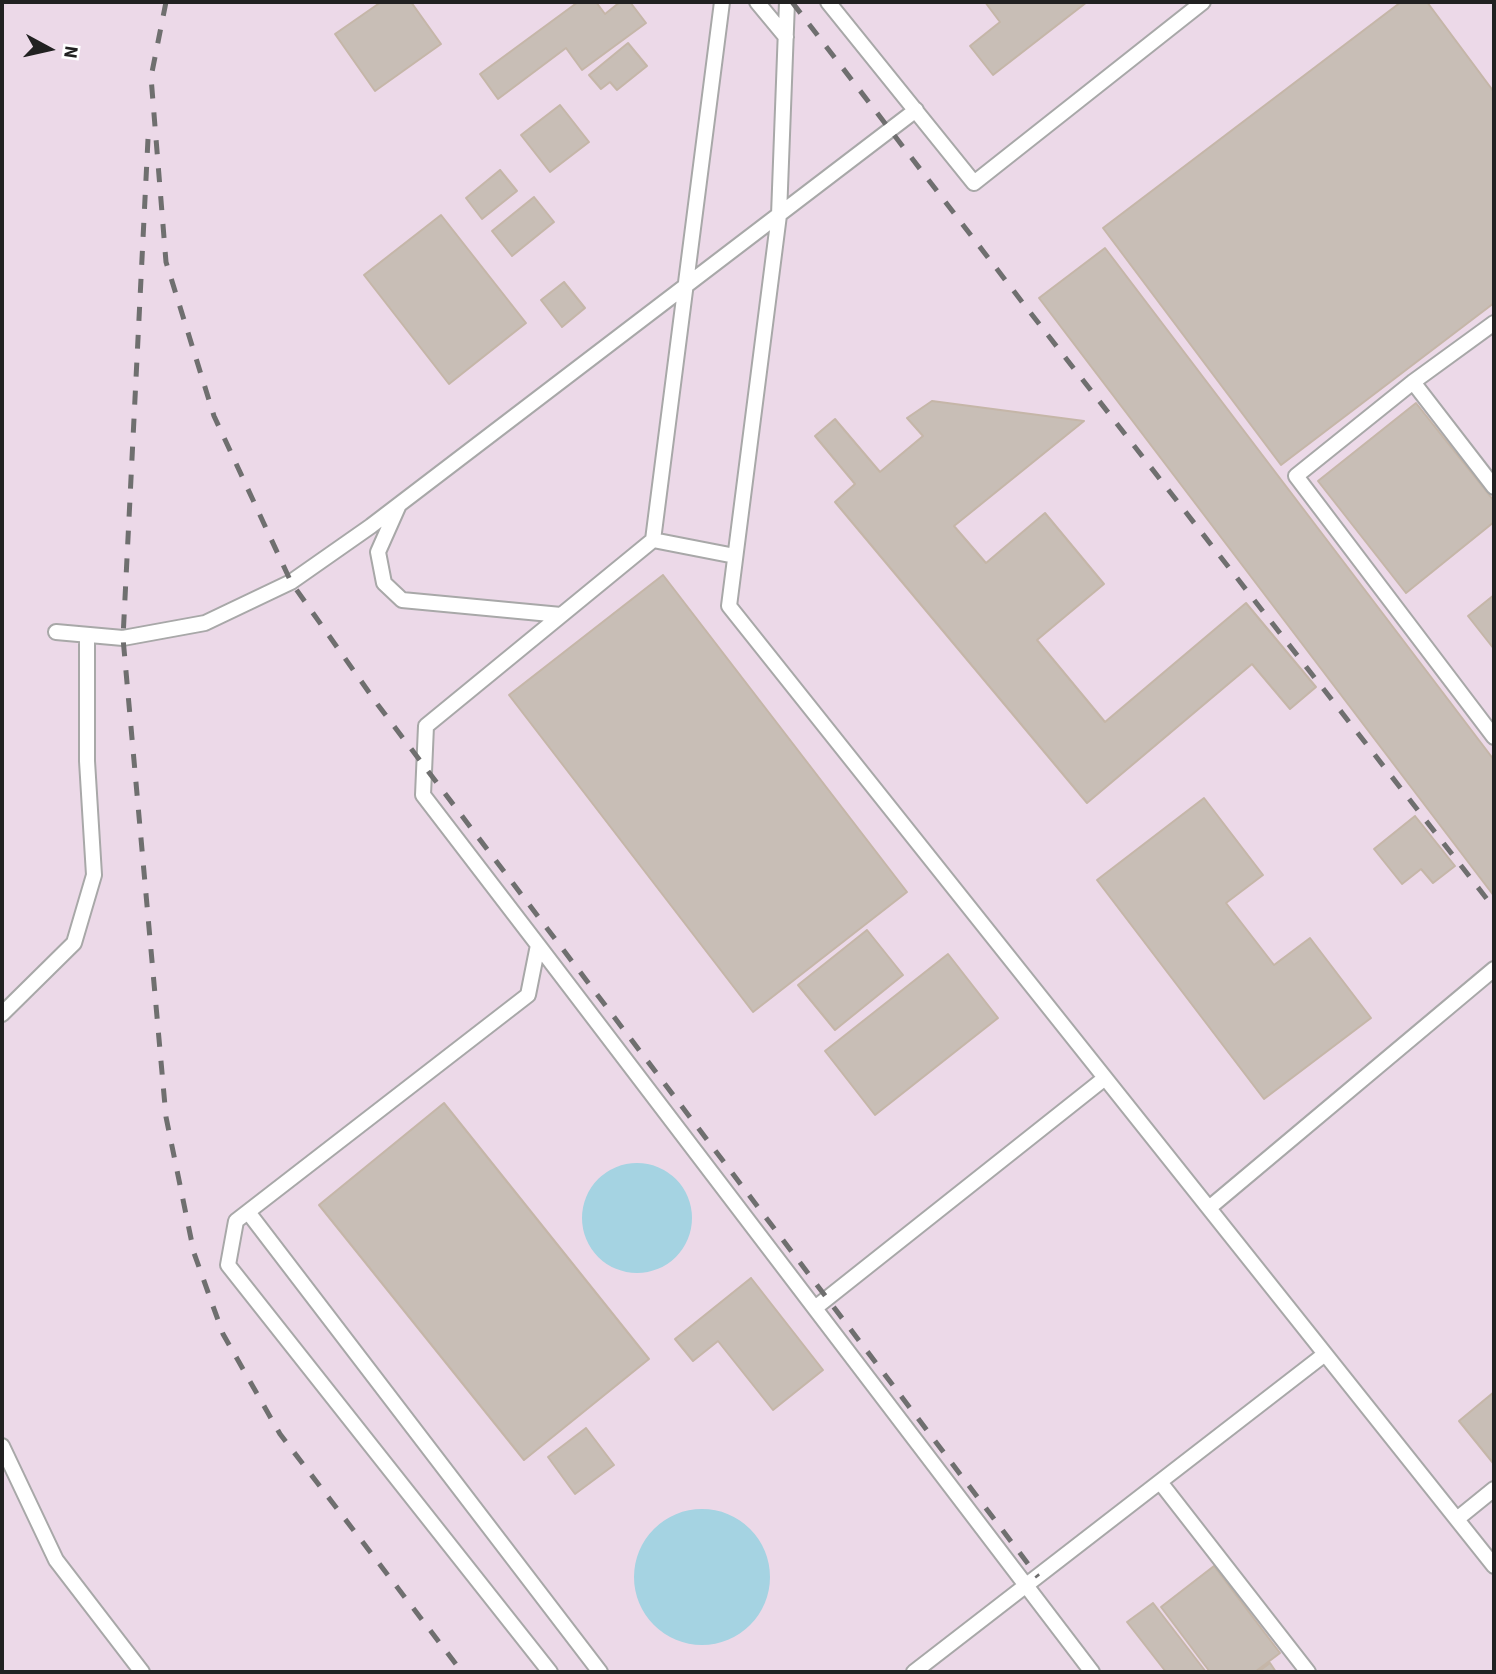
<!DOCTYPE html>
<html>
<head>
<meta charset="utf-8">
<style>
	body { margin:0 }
	#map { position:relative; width:1496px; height:1674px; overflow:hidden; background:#f2efe7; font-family:"Source Sans 3",sans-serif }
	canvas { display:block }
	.frame { position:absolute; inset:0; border:4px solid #212121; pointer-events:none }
	.north { position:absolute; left:14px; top:14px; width:70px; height:70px; -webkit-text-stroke:5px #fff; paint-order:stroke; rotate:98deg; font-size:19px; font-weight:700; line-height:28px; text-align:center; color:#212121 }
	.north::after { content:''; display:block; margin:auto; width:24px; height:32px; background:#212121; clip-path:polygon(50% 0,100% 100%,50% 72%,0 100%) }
</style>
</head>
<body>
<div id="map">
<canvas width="1496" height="1674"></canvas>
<div class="frame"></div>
<div class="north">N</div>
</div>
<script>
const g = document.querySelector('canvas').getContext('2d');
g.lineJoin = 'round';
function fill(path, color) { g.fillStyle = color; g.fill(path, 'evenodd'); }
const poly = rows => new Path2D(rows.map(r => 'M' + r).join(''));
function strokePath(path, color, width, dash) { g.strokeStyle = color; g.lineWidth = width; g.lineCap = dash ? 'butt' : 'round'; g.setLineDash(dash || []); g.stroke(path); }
const industrial = poly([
	[2,2,1494,2,1494,1672,2,1672]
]);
const water = poly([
	'582 1218a55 55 0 1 1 110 0a55 55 0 1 1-110 0Z',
	'634 1577a68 68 0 1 1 136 0a68 68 0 1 1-136 0Z'
]);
const building = poly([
	[381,2,411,2,441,44,375,91,335,34,381,2],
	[578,2,596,2,605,14,620,2,630,2,646,23,582,70,566,48,498,99,480,74,578,2],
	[985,2,1087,2,993,75,970,46,1000,22,985,2],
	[1401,2,1427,2,1494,92,1494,303,1281,465,1103,228,1401,2],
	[628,43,647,66,617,90,610,82,601,89,589,75,628,43],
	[560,105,589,142,550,172,521,135,560,105],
	[500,170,517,191,482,219,466,198,500,170],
	[534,197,554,222,512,256,492,231,534,197],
	[441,215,526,323,449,384,364,275,441,215],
	[1105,248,1494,760,1494,896,1039,298,1105,248],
	[564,282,585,308,562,327,541,300,564,282],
	[932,401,1084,421,954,526,986,563,1045,513,1104,584,1037,640,1105,722,1246,603,1316,687,1290,709,1252,664,1087,803,835,502,855,484,815,436,835,419,880,472,923,436,907,418,932,401],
	[1416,403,1494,501,1494,522,1406,593,1318,481,1416,403],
	[663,575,907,892,753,1012,509,695,663,575],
	[1494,595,1494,649,1468,616,1494,595],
	[1204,798,1263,875,1226,903,1274,965,1310,938,1371,1018,1264,1099,1097,880,1204,798],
	[1415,816,1455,866,1433,883,1421,869,1402,884,1374,849,1415,816],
	[867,930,903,975,835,1030,798,985,867,930],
	[948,954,998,1018,875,1115,825,1051,948,954],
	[444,1103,649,1359,524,1460,319,1205,444,1103],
	[751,1278,823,1370,773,1410,718,1341,693,1361,675,1339,751,1278],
	[1494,1392,1494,1463,1493,1463,1459,1421,1494,1392],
	[586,1428,614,1465,575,1494,548,1457,586,1428],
	[1214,1566,1280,1653,1255,1672,1210,1672,1161,1607,1214,1566],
	[1153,1603,1206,1672,1166,1672,1127,1622,1153,1603],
	[1270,1663,1276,1672,1258,1672,1270,1663]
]);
const service = poly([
	[757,2,786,37],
	[787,2,779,215,729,606,1494,1566],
	[828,2,974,183,1203,2],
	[1494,323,1413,382,1296,476,1494,737],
	[1413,382,1494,487],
	[398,507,378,552,384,583,402,600,561,615],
	[653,540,722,2],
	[56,632,123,638,205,623,291,582,371,526,916,110],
	[538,945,1092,1672],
	[2,1014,74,943,94,875,87,761,87,635],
	[1209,1208,1494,969],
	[248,1212,600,1672],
	[815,1308,1105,1078],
	[2,1446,56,1560,142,1672],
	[1160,1482,1308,1672],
	[1457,1519,1494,1489],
	[550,1672,228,1265,236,1221,528,995,538,945,423,795,426,726,653,540,735,556],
	[914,1672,1325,1354]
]);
const rail = poly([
	[166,2,151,77,166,262,214,416,291,582,378,705,1038,1577],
	[792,2,1026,307,1494,908],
	[148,139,123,638,166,1117,194,1253,223,1334,280,1434,462,1672]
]);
fill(industrial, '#ecd9e8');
fill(water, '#a5d3e2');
fill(building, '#c8beb6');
strokePath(building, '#c5b6a8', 2);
strokePath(service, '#a8a8a8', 18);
strokePath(service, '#fff', 14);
strokePath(rail, '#6f6f6f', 5, [14, 14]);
</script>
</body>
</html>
